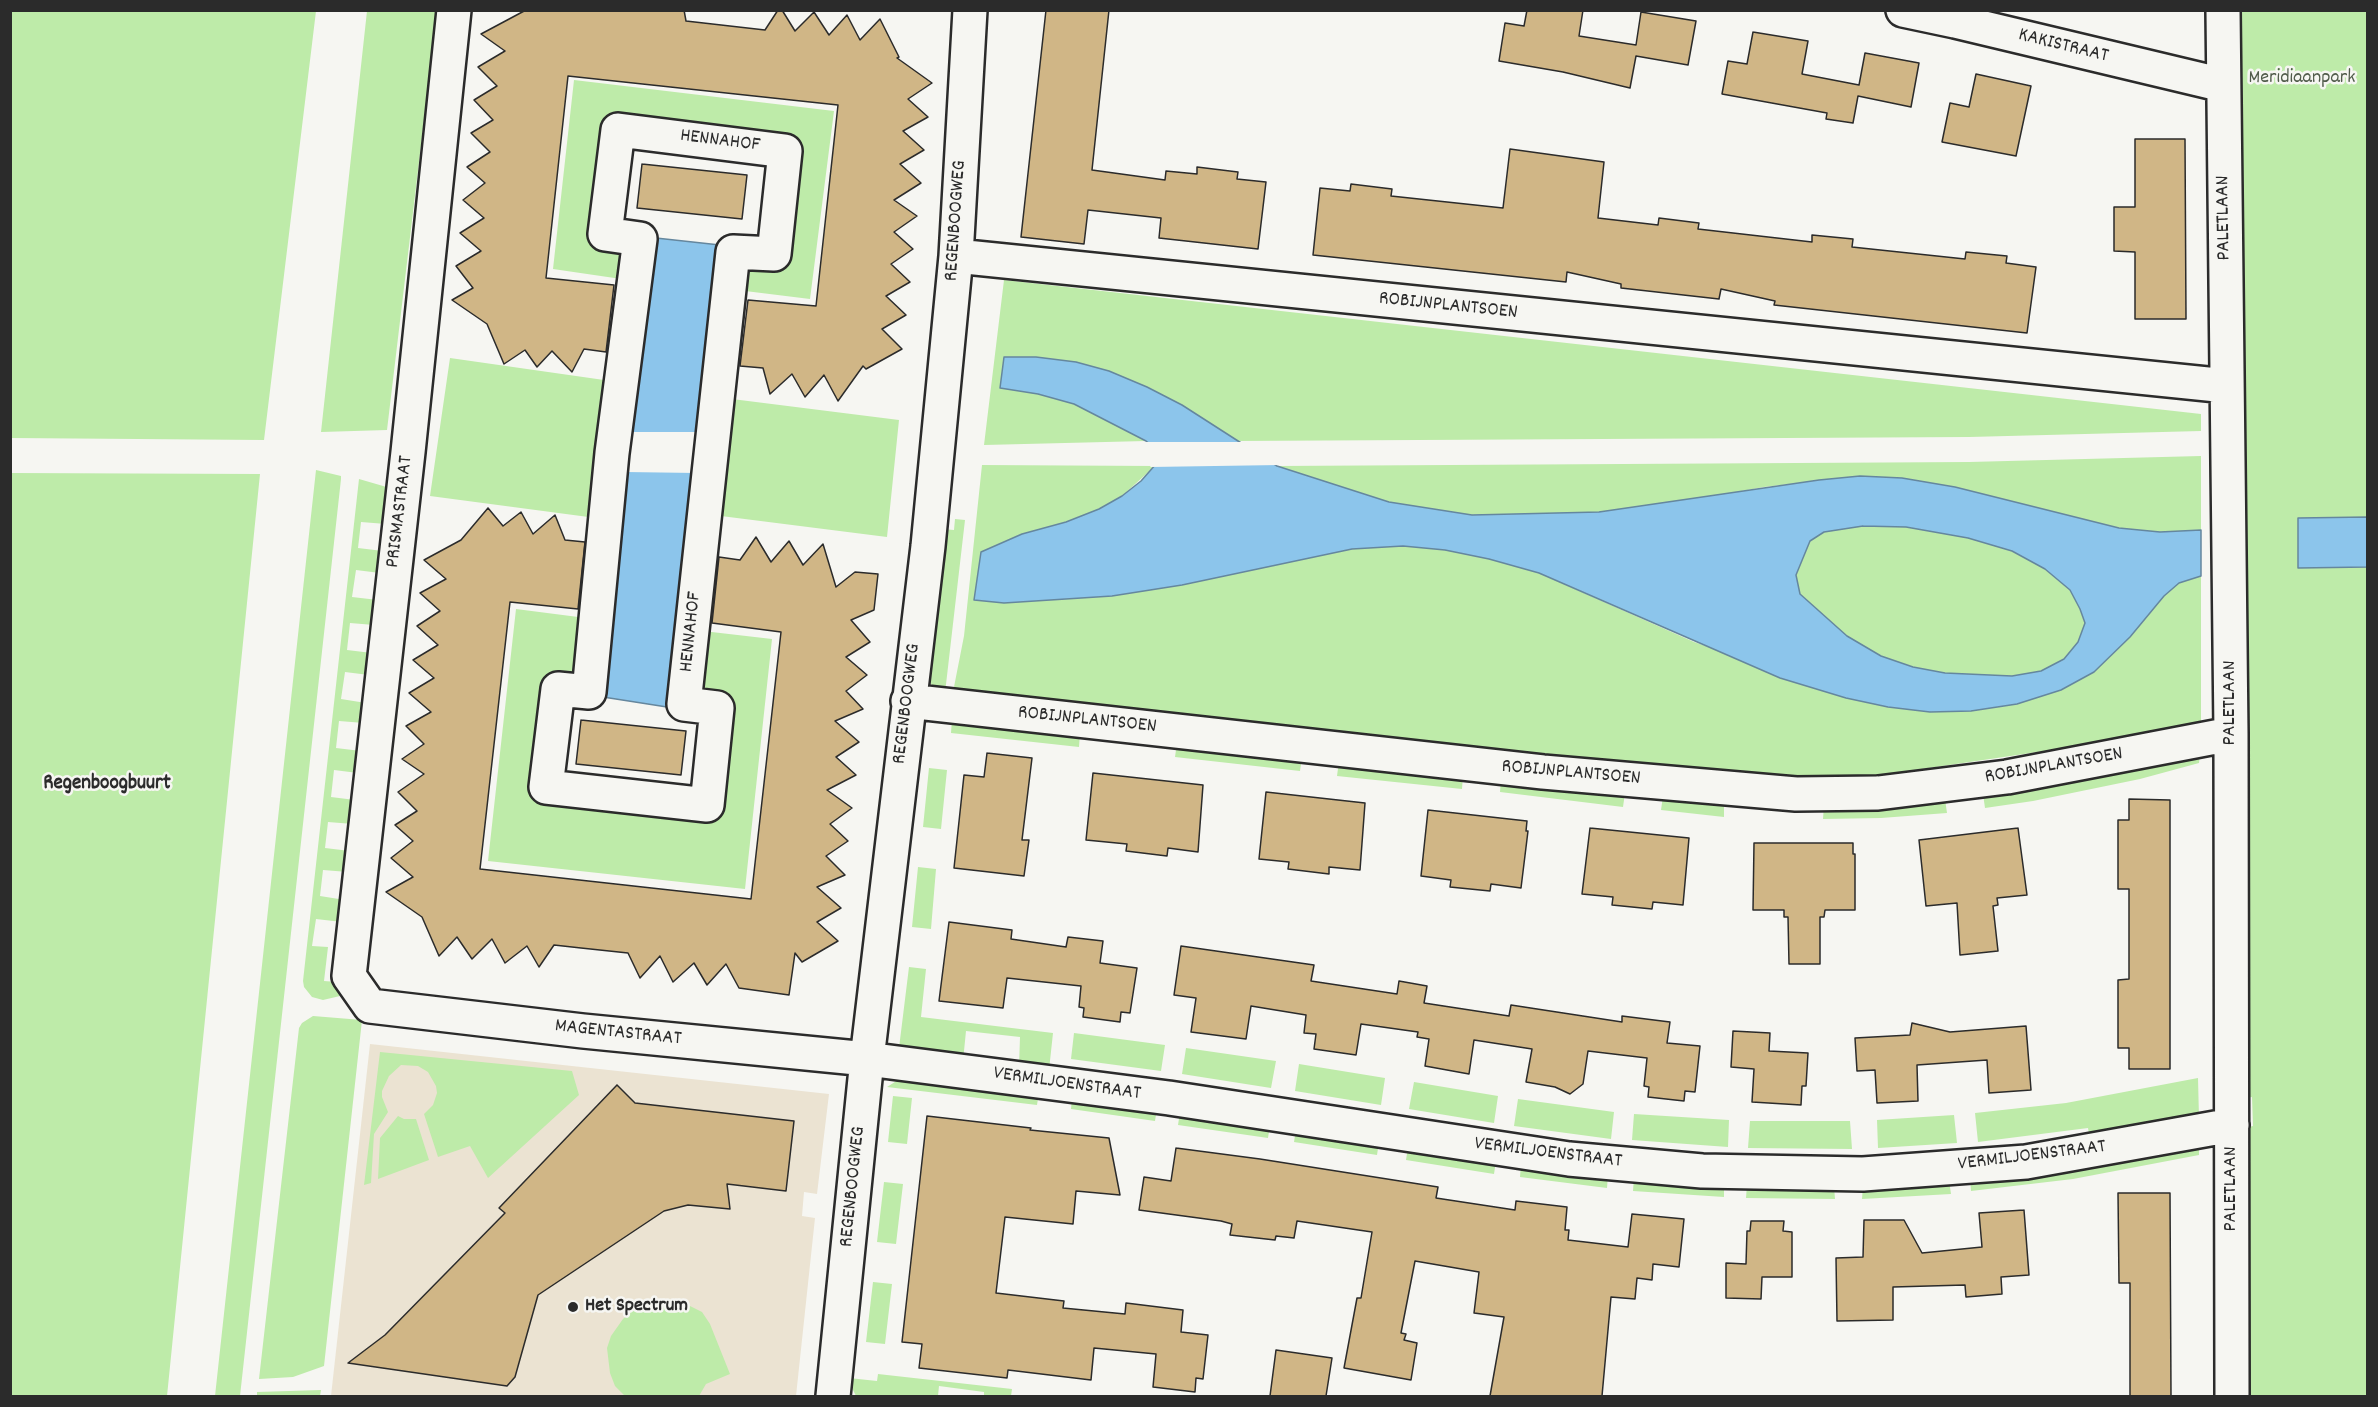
<!DOCTYPE html>
<html>
<head>
<meta charset="utf-8">
<style>
	body { margin:0 }
	#map { position:relative; width:2378px; height:1407px; overflow:hidden; background:#f6f6f2; font-family:Dekko,sans-serif }
	canvas { display:block }
	.frame { position:absolute; inset:0; border:12px solid #2b2b2b; pointer-events:none }
</style>
</head>
<body>
<div id="map">
<canvas width="2378" height="1407"></canvas>
<div class="frame"></div>
</div>
<script>
const g = document.querySelector('canvas').getContext('2d');
g.lineJoin = 'round';
function fill(path, color) { g.fillStyle = color; g.fill(path, 'evenodd'); }
const poly = rows => new Path2D(rows.map(r => 'M' + r).join(''));
function strokePath(path, color, width, dash) { g.strokeStyle = color; g.lineWidth = width; g.lineCap = dash ? 'butt' : 'round'; g.setLineDash(dash || []); g.stroke(path); }
function drawText(font, color, halo, rows, align = 'center') {
  g.font = font + ' Dekko,sans-serif'; g.lineWidth = 5; g.setLineDash([]); g.textBaseline = 'middle'; g.strokeStyle = halo; g.fillStyle = color; for (const [text, x, y, turn = 0] of rows) {
    g.save(); g.translate(x, y); g.rotate((+turn || 0) * Math.PI / 180); g.textAlign = isNaN(turn) ? turn : align; if (halo) g.strokeText(text, 0, 0); g.fillText(text, 0, 0); g.restore();
  }
}
const built = poly([
	[370,1044,829,1094,817,1194,804,1192,802,1216,815,1218,796,1396,331,1396]
]);
const green = poly([
	[11,10,316,11,264,440,11,438],
	[367,11,437,11,387,430,321,432],
	[2235,11,2367,11,2367,1396,2241,1396,2240,1129,2253,1126,2252,1097,2240,1099],
	[574,80,834,111,810,299,729,289,733,252,774,254,785,151,619,130,605,233,640,239,635,281,553,269],
	[1004,280,2201,414,2201,431,1969,437,1235,441,1182,405,1147,387,1109,371,1076,362,1036,357,1004,357,1000,388,1038,394,1074,404,1146,441,984,445],
	[450,358,611,381,596,518,430,496],
	[732,399,899,420,887,537,721,516],
	[2201,456,2201,530,2160,532,2119,528,1955,487,1902,478,1860,476,1764,487,1703,498,1599,512,1472,515,1389,502,1277,466,1969,462],
	[982,465,1155,466,1122,496,1099,509,1066,522,974,600,1004,603,1112,596,1182,585,1352,549,1403,546,1445,550,1489,559,1539,573,1694,642,1888,707,1930,712,1971,711,2017,704,2061,690,2094,672,2130,637,2164,596,2179,583,2201,576,2201,728,1854,779,1727,777,953,692,964,636],
	[316,470,341,476,341,479,240,1396,215,1396],
	[11,473,260,474,167,1396,11,1396],
	[359,479,390,488,386,524,361,522,358,548,383,551,380,573,356,570,352,597,378,600,374,625,350,623,347,650,372,653,369,675,345,672,341,699,366,703,364,723,339,721,336,748,361,751,358,773,334,770,331,797,355,800,353,824,328,822,325,848,350,851,348,872,323,870,320,896,345,900,342,922,316,919,312,946,328,947,324,981,337,982,340,996,323,1000,312,997,304,987,303,981],
	[955,519,965,520,945,693,933,687,926,676,942,529,954,530],
	[1863,526,1906,527,1968,538,2012,551,2045,569,2070,590,2080,609,2085,624,2078,642,2064,659,2041,671,2012,676,1945,673,1913,667,1881,656,1847,636,1800,594,1796,575,1810,541,1824,532],
	[516,609,586,618,578,682,537,798,712,818,697,696,703,631,772,639,745,889,488,861],
	[952,719,1080,733,1079,747,951,733],
	[1177,743,1302,757,1300,771,1175,757],
	[2200,754,2199,763,2140,779,2033,801,1985,808,1983,794],
	[1339,761,1463,775,1462,789,1337,776],
	[929,768,947,770,941,829,923,827],
	[1501,779,1625,793,1623,807,1500,792],
	[1663,796,1724,803,1724,817,1661,810],
	[1945,799,1947,813,1881,818,1823,819,1824,805],
	[918,867,936,869,931,929,912,927],
	[909,967,926,969,921,1017,1053,1033,1049,1070,1019,1067,1020,1037,966,1031,963,1061,899,1048],
	[313,1016,362,1020,324,1366,293,1377,259,1379,299,1028,302,1023],
	[1074,1033,1165,1045,1161,1071,1071,1059],
	[1186,1048,1276,1061,1271,1088,1182,1074],
	[380,1052,572,1071,579,1095,488,1178,470,1146,438,1157,424,1114,433,1105,437,1093,436,1086,428,1072,418,1066,401,1065,389,1076,382,1091,382,1097,388,1112,374,1134,371,1183,364,1185],
	[1299,1064,1385,1078,1381,1105,1295,1091],
	[908,1078,1039,1092,1037,1105,887,1087,898,1080],
	[2198,1078,2199,1118,2090,1140,2088,1128,1978,1142,1975,1113,2066,1103],
	[1414,1082,1498,1096,1494,1123,1409,1109],
	[893,1096,912,1098,907,1144,888,1142],
	[1072,1097,1157,1108,1155,1121,1071,1109],
	[1518,1099,1614,1112,1611,1139,1514,1126],
	[1180,1112,1270,1125,1268,1138,1178,1125],
	[1634,1114,1729,1120,1728,1147,1632,1140],
	[1954,1115,1957,1143,1878,1148,1877,1120],
	[398,1116,404,1119,416,1119,429,1160,378,1179,380,1138],
	[1750,1121,1850,1121,1852,1149,1748,1148],
	[1296,1129,1379,1142,1377,1155,1294,1142],
	[2189,1146,2199,1149,2199,1155,2073,1179,1971,1191,1970,1178],
	[1408,1147,1496,1161,1494,1174,1406,1160],
	[1521,1164,1608,1175,1607,1188,1520,1177],
	[1634,1177,1724,1184,1724,1197,1633,1191],
	[1949,1180,1951,1194,1862,1199,1863,1186],
	[884,1182,903,1184,896,1244,877,1242],
	[1747,1185,1834,1186,1835,1199,1746,1198],
	[873,1282,892,1284,885,1344,866,1342],
	[666,1299,680,1301,702,1312,710,1324,730,1374,706,1384,699,1396,625,1396,615,1386,610,1373,607,1348,611,1336,623,1319,633,1310,644,1304],
	[878,1374,1012,1389,1011,1396,984,1396,984,1392,939,1386,938,1396,856,1396,852,1388,847,1387,849,1378,877,1381],
	[321,1390,320,1396,257,1396,257,1392]
]);
const water = poly([
	[656,238,720,245,667,707,603,697,633,424,656,238],
	[1004,357,1036,357,1076,362,1109,371,1147,387,1182,405,1277,466,1389,502,1472,515,1599,512,1819,480,1860,476,1902,478,1955,487,2119,528,2160,532,2201,530,2201,576,2179,583,2164,596,2130,637,2094,672,2061,690,2017,704,1971,711,1930,712,1888,707,1846,698,1780,678,1539,573,1489,559,1445,550,1403,546,1352,549,1182,585,1112,596,1004,603,974,600,981,552,1022,534,1066,522,1099,509,1122,496,1141,481,1164,455,1146,441,1074,404,1038,394,1000,388,1004,357],
	[1863,526,1906,527,1968,538,2012,551,2045,569,2070,590,2080,609,2085,623,2078,642,2064,659,2041,671,2012,676,1945,673,1913,667,1881,656,1847,636,1800,594,1796,575,1810,541,1824,532,1863,526],
	[2367,517,2367,567,2298,568,2298,518,2367,517]
]);
const pier = poly([
	[629,432,701,432,697,473,625,472],
	[1142,442,1243,442,1280,465,1150,467,1160,455]
]);
const building = poly([
	[526,10,684,10,686,21,765,30,778,10,782,10,795,31,814,12,829,35,847,15,860,40,880,19,899,57,897,58,932,83,908,99,928,117,903,131,924,150,900,164,921,183,894,200,917,216,894,232,913,249,891,264,910,282,886,296,906,315,882,329,902,349,866,369,863,366,838,401,824,375,805,397,792,374,770,394,763,368,740,366,748,300,816,306,838,105,568,76,546,278,614,285,606,352,584,349,572,372,552,351,537,367,525,350,504,364,487,324,452,300,473,288,456,266,481,251,460,233,484,218,463,200,485,183,467,167,490,152,471,133,493,120,474,100,497,86,478,67,505,51,481,34,526,10],
	[1046,10,1109,10,1092,170,1165,180,1166,171,1197,174,1197,167,1238,172,1237,179,1266,182,1258,249,1159,238,1161,218,1088,210,1084,244,1021,237,1046,10],
	[1527,10,1583,10,1579,36,1636,45,1641,12,1696,21,1688,65,1636,56,1630,88,1563,72,1499,61,1505,23,1524,26,1527,10],
	[1753,32,1808,41,1802,74,1859,85,1865,53,1919,63,1911,107,1858,96,1853,123,1826,119,1827,113,1722,94,1728,61,1747,64,1753,32],
	[1976,74,2031,86,2016,156,1942,142,1950,103,1969,107,1976,74],
	[2135,139,2185,139,2186,319,2135,319,2135,252,2114,251,2114,207,2135,207,2135,139],
	[1510,149,1604,162,1598,218,1658,225,1659,218,1699,223,1698,229,1812,242,1812,235,1853,239,1852,247,1965,259,1966,252,2007,256,2006,263,2036,267,2027,333,1774,305,1775,301,1721,289,1719,299,1621,288,1621,284,1567,272,1566,282,1313,255,1320,188,1350,191,1351,184,1392,189,1391,196,1503,208,1510,149],
	[642,164,747,175,742,219,637,208,642,164],
	[488,508,503,526,521,512,533,534,555,515,565,540,585,542,578,609,510,602,480,869,751,899,781,632,712,623,719,557,740,560,756,537,771,562,789,541,803,565,823,544,836,587,855,572,878,574,874,610,851,620,870,642,846,657,867,675,846,691,863,709,835,721,859,742,836,757,856,775,827,790,852,808,830,824,848,841,826,856,845,875,817,887,841,908,817,922,838,941,802,962,795,953,789,995,739,988,726,964,707,985,694,963,673,982,660,956,640,978,628,953,581,948,554,945,539,967,527,946,505,963,492,939,472,959,457,937,439,956,422,917,386,892,413,877,391,858,413,841,395,825,417,811,398,792,424,774,402,759,424,744,406,726,431,712,409,693,434,678,413,660,438,645,417,626,440,611,420,593,446,579,424,560,461,540,488,508],
	[581,720,686,731,681,775,576,764,581,720],
	[987,753,1032,758,1022,840,1029,840,1024,876,954,868,964,775,984,777,987,753],
	[1093,773,1203,785,1198,852,1168,848,1167,856,1126,851,1127,844,1086,840,1093,773],
	[1266,792,1365,803,1360,870,1329,867,1329,874,1288,869,1289,862,1259,859,1266,792],
	[2129,799,2170,800,2170,1069,2129,1069,2129,1048,2118,1048,2118,980,2129,979,2129,889,2118,889,2118,820,2129,820,2129,799],
	[1428,810,1527,821,1526,831,1528,831,1521,888,1491,884,1490,891,1450,887,1451,880,1421,876,1428,810],
	[1590,828,1689,838,1683,905,1653,902,1652,909,1612,905,1613,897,1582,894,1590,828],
	[2018,828,2027,895,1997,898,1998,905,1993,906,1998,951,1960,955,1957,903,1926,906,1919,840,2018,828],
	[1754,843,1853,843,1853,854,1855,854,1855,910,1825,910,1824,917,1820,917,1820,964,1789,964,1788,917,1784,917,1784,910,1753,910,1754,843],
	[949,922,1012,930,1011,939,1066,947,1068,937,1103,941,1100,963,1137,968,1130,1013,1121,1012,1120,1022,1083,1017,1084,1008,1079,1007,1081,986,1007,978,1003,1008,939,1001,949,922],
	[1181,946,1314,965,1311,981,1397,994,1399,981,1427,986,1424,1003,1509,1016,1511,1005,1622,1022,1622,1016,1670,1022,1667,1043,1700,1046,1695,1092,1685,1091,1684,1101,1648,1097,1649,1087,1644,1086,1647,1058,1588,1051,1583,1084,1570,1094,1555,1087,1526,1082,1532,1049,1474,1040,1469,1074,1425,1066,1429,1039,1417,1037,1418,1032,1361,1024,1356,1055,1314,1049,1316,1034,1304,1033,1306,1015,1251,1006,1246,1039,1191,1032,1196,998,1174,995,1181,946],
	[1912,1023,1950,1032,2026,1026,2031,1090,1989,1093,1987,1060,1917,1065,1918,1101,1877,1103,1875,1070,1857,1071,1855,1038,1910,1035,1912,1023],
	[1733,1031,1770,1033,1769,1051,1808,1053,1806,1086,1802,1086,1801,1105,1752,1102,1754,1069,1731,1067,1733,1031],
	[617,1085,635,1103,794,1121,786,1191,727,1184,730,1209,688,1205,664,1211,538,1295,515,1377,507,1386,348,1363,385,1335,505,1213,499,1208,617,1085],
	[927,1116,1031,1128,1030,1130,1109,1138,1120,1195,1076,1191,1073,1224,1005,1217,996,1293,1064,1301,1063,1308,1125,1314,1126,1303,1183,1310,1181,1332,1208,1335,1203,1379,1196,1378,1195,1392,1153,1387,1156,1354,1094,1348,1091,1380,1008,1370,1007,1378,919,1368,922,1344,902,1342,927,1116],
	[1176,1148,1260,1159,1438,1187,1436,1198,1515,1210,1516,1201,1567,1207,1565,1230,1569,1230,1568,1240,1628,1247,1632,1214,1684,1219,1679,1267,1653,1264,1652,1280,1637,1278,1635,1299,1611,1297,1602,1396,1490,1396,1504,1317,1474,1313,1479,1272,1415,1261,1401,1333,1406,1334,1404,1340,1417,1343,1411,1380,1344,1368,1357,1298,1361,1298,1372,1232,1297,1221,1294,1238,1276,1236,1275,1240,1230,1235,1232,1224,1221,1221,1139,1210,1144,1177,1171,1181,1176,1148],
	[2118,1193,2170,1193,2171,1396,2130,1396,2130,1283,2119,1283,2118,1193],
	[2024,1210,2029,1275,2001,1277,2002,1294,1966,1297,1965,1285,1893,1287,1893,1320,1837,1321,1836,1258,1863,1257,1864,1220,1904,1220,1922,1253,1982,1247,1979,1213,2024,1210],
	[1751,1221,1784,1221,1783,1231,1792,1232,1792,1277,1762,1277,1761,1299,1726,1298,1726,1263,1746,1264,1747,1231,1750,1231,1751,1221],
	[1276,1350,1332,1358,1326,1396,1270,1396,1276,1350]
]);
const street = poly([
	[454,10,408,452,349,976,370,1006,583,1031,867,1059,1169,1098,1569,1159,1702,1171,1863,1174,2026,1162,2232,1125],
	[1903,10,1955,21,2223,85],
	[2223,10,2231,734,2232,1396],
	[618,130,785,151,774,254,733,252,684,704,717,708,707,805,546,787,558,689,589,692,612,453,640,239,605,234,618,130],
	[956,256,2227,386],
	[908,701,1543,772,1796,794,1878,793,2007,777,2231,734],
	[833,1396,867,1059,928,546,956,256,970,10]
]);
const markers = [
	[573,1307,6,"#2b2b2b"]
];
const streetNames = [
	["KAKISTRAAT",2063,47,14],
	["HENNAHOF",720,142,7],
	["PALETLAAN",2225,218,-91],
	["REGENBOOGWEG",957,221,-86],
	["ROBIJNPLANTSOEN",1448,307,6],
	["PRISMASTRAAT",401,512,-83],
	["HENNAHOF",692,632,-84],
	["PALETLAAN",2231,703,-90],
	["REGENBOOGWEG",908,704,-83],
	["ROBIJNPLANTSOEN",1087,721,6],
	["ROBIJNPLANTSOEN",2054,767,-10],
	["ROBIJNPLANTSOEN",1571,774,5],
	["MAGENTASTRAAT",618,1034,6],
	["VERMILJOENSTRAAT",1067,1085,8],
	["VERMILJOENSTRAAT",1548,1154,7],
	["VERMILJOENSTRAAT",2032,1157,-7],
	["REGENBOOGWEG",854,1187,-84],
	["PALETLAAN",2232,1189,-90]
];
const parkNames = [
	["Meridiaanpark",2302,79]
];
const poiNames = [
	["Het Spectrum",585,1307]
];
const neighbourhoodNames = [
	["Regenboogbuurt",107,785]
];
fill(built, '#ebe3d2');
fill(green, '#beeba9');
fill(water, '#8cc5eb');
strokePath(water, '#65879e', 1.5);
fill(pier, '#f6f6f2');
fill(building, '#d0b686');
strokePath(building, '#2b2b2b', 1.5);
strokePath(street, '#2b2b2b', 38);
strokePath(street, '#f6f6f2', 33);
for (const [x, y, r, color] of markers) { const dot = new Path2D(); dot.arc(x, y, r, 0, 2 * Math.PI); g.fillStyle = color; g.fill(dot); strokePath(dot, '#f6f6f2', 2); }
drawText('20px', '#2b2b2b', '#f6f6f2', streetNames);
drawText('20px', '#505b4a', '#f6f6f2', parkNames);
drawText('bold 20px', '#2b2b2b', '#f6f6f2', poiNames, 'left');
drawText('bold 21px', '#2b2b2b', '#f6f6f2', neighbourhoodNames);
</script>
</body>
</html>
